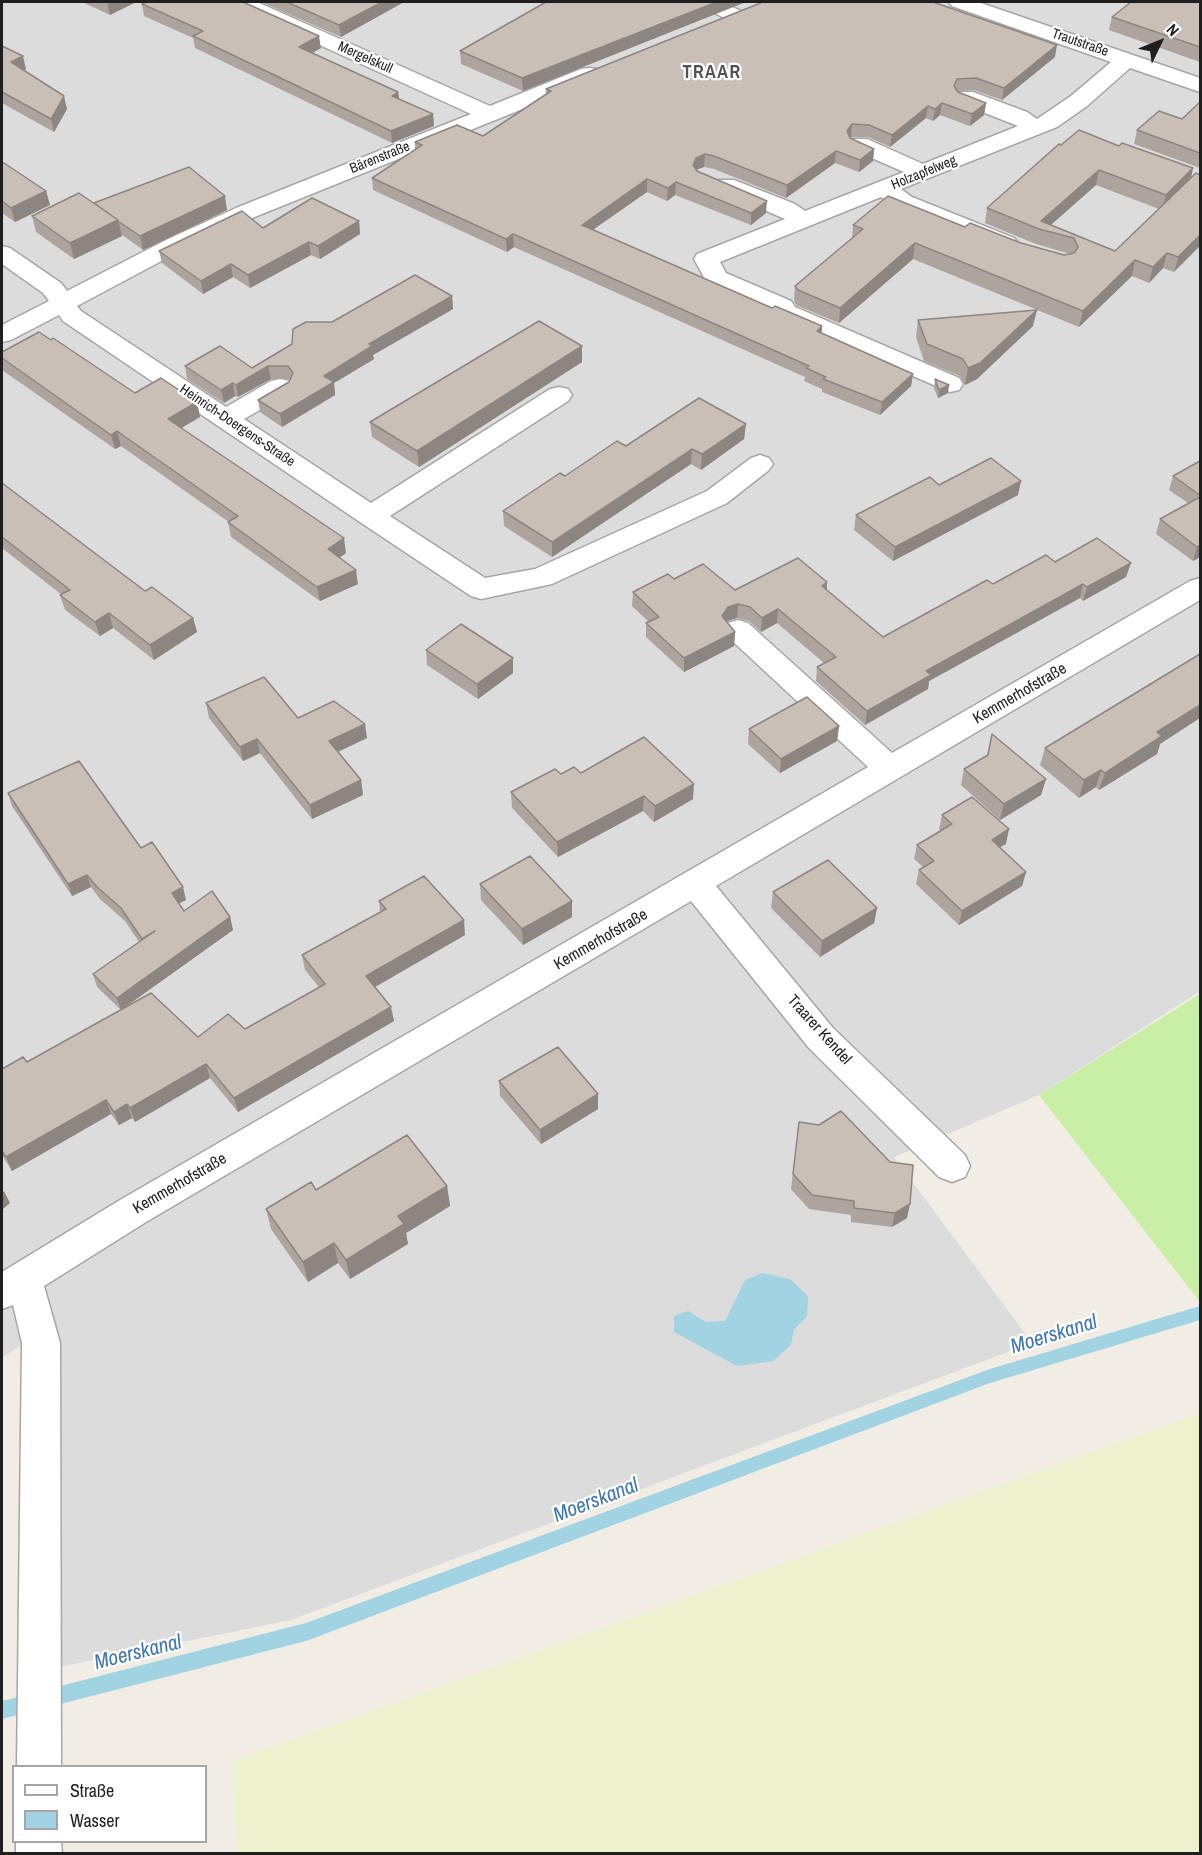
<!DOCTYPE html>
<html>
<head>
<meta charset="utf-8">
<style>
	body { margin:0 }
	#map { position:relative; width:1202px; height:1855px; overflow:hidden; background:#f1ede5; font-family:"Archivo Narrow",sans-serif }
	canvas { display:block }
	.frame { position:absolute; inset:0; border:3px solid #1f1f1f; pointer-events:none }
	.legend { position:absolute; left:12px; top:1765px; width:195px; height:78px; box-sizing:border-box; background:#fff; border:2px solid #a5a5a5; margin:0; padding:8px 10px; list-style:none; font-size:18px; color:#1f1f1f }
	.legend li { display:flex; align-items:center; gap:12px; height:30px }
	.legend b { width:30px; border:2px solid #a5a5a5 }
	.north { position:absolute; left:1130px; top:12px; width:60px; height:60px; -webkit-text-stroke:4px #fff; paint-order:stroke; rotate:47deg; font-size:16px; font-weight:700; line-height:24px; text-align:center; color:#1f1f1f }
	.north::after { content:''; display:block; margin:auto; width:21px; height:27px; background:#1f1f1f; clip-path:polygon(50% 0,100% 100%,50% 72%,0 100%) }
</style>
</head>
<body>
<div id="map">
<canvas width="1202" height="1855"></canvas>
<div class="frame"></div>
<ul class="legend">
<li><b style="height:8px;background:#fff"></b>Straße</li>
<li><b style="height:16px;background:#a1d3e2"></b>Wasser</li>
</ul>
<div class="north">N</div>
</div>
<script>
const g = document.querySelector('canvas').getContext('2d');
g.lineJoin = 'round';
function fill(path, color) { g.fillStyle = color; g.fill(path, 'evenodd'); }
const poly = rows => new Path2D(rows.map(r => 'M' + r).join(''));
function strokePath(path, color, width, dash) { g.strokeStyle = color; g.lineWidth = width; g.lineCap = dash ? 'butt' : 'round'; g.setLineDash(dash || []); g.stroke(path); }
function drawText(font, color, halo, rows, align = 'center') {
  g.font = font + ' "Archivo Narrow",sans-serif'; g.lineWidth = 4.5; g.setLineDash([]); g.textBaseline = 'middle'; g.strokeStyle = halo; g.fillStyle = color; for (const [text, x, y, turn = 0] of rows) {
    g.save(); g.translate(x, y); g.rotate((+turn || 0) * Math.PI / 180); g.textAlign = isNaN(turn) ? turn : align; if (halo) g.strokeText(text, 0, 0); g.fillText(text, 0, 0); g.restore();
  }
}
const residential = poly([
	[2,2,1200,2,1200,991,1039,1095,894,1157,1032,1343,291,1620,54,1668,52,1323,2,1358]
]);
const farmland = poly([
	[1200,1413,1200,1853,238,1853,233,1761]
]);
const grass = poly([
	[1200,994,1200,1302,1039,1095]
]);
const water = poly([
	[762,1273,790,1279,808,1296,807,1316,794,1330,791,1345,773,1361,737,1366,674,1332,674,1316,688,1311,706,1322,725,1321,745,1280]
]);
const stream = poly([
	[1200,1306,1200,1320,990,1383,306,1641,2,1719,2,1701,306,1623,990,1369,1200,1306]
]);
const minor = poly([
	[231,2,257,2,490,106,581,69,589,68,597,69,600,74,597,79,252,218,184,249,77,306,81,311,226,407,271,381,280,379,289,381,293,387,289,393,244,419,371,503,550,389,559,387,568,389,572,395,568,401,390,516,485,578,535,569,707,491,751,458,760,455,769,458,773,464,769,470,727,503,552,584,481,599,471,596,360,522,63,321,59,315,11,340,2,342,2,325,49,301,43,293,2,264,2,246,10,248,61,283,67,291,168,239,236,208,471,114,234,6,231,2],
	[696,2,722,2,741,11,744,15,741,19,734,21,727,19,699,6,696,2],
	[949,2,978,2,1200,78,1200,92,1130,68,1087,106,1057,127,901,189,912,197,1014,238,1018,243,1014,248,998,248,896,207,881,197,720,262,726,273,791,301,795,307,959,378,963,384,959,390,950,392,774,316,770,310,707,283,694,259,697,254,785,219,718,190,714,185,718,180,734,180,795,204,805,211,904,172,851,149,848,144,851,139,867,139,923,164,1018,126,957,102,954,97,957,92,973,92,1027,112,1037,119,1071,96,1111,62,952,6,949,2],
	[1200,578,1200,600,716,886,833,1028,965,1155,970,1166,965,1177,952,1182,939,1177,809,1048,691,901,146,1222,44,1286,60,1343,61,1766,17,1766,22,1343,13,1305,2,1309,2,1272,120,1200,868,767,728,637,723,630,728,623,738,620,748,623,892,753,1190,581,1200,578],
	[16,1842,61,1842,62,1854,16,1854,16,1842]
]);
const wall = poly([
	[82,2,136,2,110,15],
	[261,2,404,2,341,37],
	[546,2,523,91,461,64,460,51],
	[1200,2,1200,62,1109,30,1112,17],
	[142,4,321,48,312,53,398,92,399,99,433,114,434,126,392,143,195,48,193,38,144,16],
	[2,46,26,69,24,70,67,109,54,132,2,103],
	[1055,57,1002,100,974,90,957,91,958,92,986,103,984,115,970,126,940,115,933,121,926,118,890,147,868,137,851,137,850,138,874,149,873,161,859,172,835,163,786,198,714,169,704,167,696,170,766,213,751,225,675,195,667,201,647,192,593,230,772,308,822,326,822,333,913,374,911,386,880,415,822,392,822,389,804,381,805,377,514,247,507,252,373,190,372,178,415,150,415,142,483,136,546,94,546,89],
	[1200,102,1200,168,1134,144,1137,130,1182,119],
	[1059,144,1191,178,1200,175,1174,272,1163,268,1149,283,1132,276,1079,327,913,259,839,323,796,305,794,301,795,286,852,239,853,225,965,227,1064,255,1070,254,1036,244,985,223,987,208],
	[1096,185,1159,209,1115,251,1051,225],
	[2,164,46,191,50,205,15,222,2,213],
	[94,203,227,210,143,250,121,234,122,236,74,259,36,232,32,216],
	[359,221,360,234,320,259,311,255,250,288,233,277,203,294,162,263,159,251,263,228],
	[452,296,453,309,373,355,374,359,334,383,335,395,282,427,260,412,258,400,289,382,289,379,271,379,238,397,235,396,224,403,187,379,185,366,252,368,332,322],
	[918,320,1033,326,977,379,965,385,960,376,924,361,916,337],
	[582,346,582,362,419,467,372,437,370,422],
	[2,352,135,393,197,402,200,417,181,428,346,553,339,558,358,584,320,601,231,537,228,522,229,522,121,446,115,449,2,370],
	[935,379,948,393,938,398,934,388],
	[746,424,744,439,701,470,691,464,552,557,504,526,503,511,565,476,626,446],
	[1200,461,1200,557,1193,561,1156,534,1160,519,1188,503,1169,490,1173,476],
	[2,483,145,591,193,618,197,632,154,660,113,628,100,636,65,610,60,595,62,595,2,548],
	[939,485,1018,495,893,561,854,530,856,515],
	[1055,562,1126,577,1083,601,1080,598,929,681,928,689,865,725,816,681,817,667,824,663,777,623,761,632,749,621,737,618,727,621,727,622,735,632,734,646,684,672,646,637,646,623,649,622,632,606,633,592,674,579,735,590,827,582,827,590,883,637,993,584],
	[426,650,513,658,513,673,478,699,427,665],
	[206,703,298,718,367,738,338,752,361,780,363,795,312,819,260,753,243,761,209,718],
	[839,726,837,741,780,773,748,744,749,729],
	[992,734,1046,779,1041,795,1000,820,961,785,964,769,987,755],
	[1160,744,1157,754,1099,790,1096,787,1079,798,1040,765,1045,748],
	[581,773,693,799,654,822,643,811,558,857,512,808,511,792,561,774],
	[8,793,141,848,186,900,179,903,184,911,230,917,233,930,122,1009,198,1037,245,1029,319,987,305,970,302,955,380,912,379,901,465,935,375,987,394,1021,238,1112,210,1078,135,1122,132,1118,119,1125,111,1114,12,1171,2,1155,2,1069,27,1062,121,1010,97,987,93,974,139,942,125,921,100,899,91,887,72,896,12,806],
	[942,815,1006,844,999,847,1026,872,1022,886,959,925,916,884,919,870,923,867,914,859,917,845,941,831,939,829],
	[480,884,572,917,523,945,481,900],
	[773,892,877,908,874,923,820,957,771,908],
	[499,1081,598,1094,598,1109,541,1144,500,1096],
	[799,1122,907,1218,892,1227,851,1222,851,1215,809,1209,791,1189],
	[447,1186,450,1206,406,1233,408,1244,350,1279,338,1263,308,1282,271,1229,266,1209,316,1190]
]);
const shadedWall = poly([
	[107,2,136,2,110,15],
	[382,2,404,2,341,37,339,25],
	[717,2,746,2,523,91,522,78],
	[319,36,321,48,301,59,299,47],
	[1057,45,1055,57,1002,100,1004,88],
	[23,56,26,69,14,75,11,62],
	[398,92,400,104,392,96],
	[64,96,67,109,54,132,51,119],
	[942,103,940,115,933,121,935,109],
	[986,103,984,115,970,126,972,114],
	[928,106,926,118,890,147,892,135],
	[433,114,434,126,392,143,391,131],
	[852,124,851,137,846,143,847,131],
	[874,149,873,161,859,172,860,160],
	[836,151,835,163,786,198,787,185],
	[705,154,704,167,695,170,693,165,696,158],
	[1193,168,1190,184,1162,210,1166,195],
	[1099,170,1096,185,1045,230,1041,221],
	[647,179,647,192,582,237,582,225],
	[676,182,675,195,667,201,668,188],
	[46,191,50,205,15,222,11,208],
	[225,196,227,210,143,250,140,236],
	[767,201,766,213,751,225,751,213],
	[118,220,122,236,74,259,70,243],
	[359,221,360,234,320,259,318,246],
	[513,234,514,247,507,252,506,239],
	[1200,235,1200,246,1174,272,1178,257],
	[309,242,311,255,250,288,248,275],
	[915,243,913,259,839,323,840,308],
	[1167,253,1163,268,1149,283,1153,267],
	[1135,260,1132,276,1079,327,1083,311],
	[231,264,233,277,203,294,201,281],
	[452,296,453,309,373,355,374,359,334,383,335,395,282,427,280,414,324,376,369,344],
	[1037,310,1033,326,977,379,965,385,968,368],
	[822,326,821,339,817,331],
	[582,346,582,362,419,467,417,451],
	[268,366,271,379,238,397,236,385],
	[913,374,911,386,880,415,882,402],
	[233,383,235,396,224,403,221,390],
	[949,385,948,393,938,398,939,390],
	[197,402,200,417,171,434,168,419],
	[746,424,744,439,701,470,702,454],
	[117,431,121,446,115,449,111,435],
	[692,449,691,464,552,557,552,542],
	[1021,481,1018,495,893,561,895,547],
	[344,538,346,553,330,564,328,549],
	[1200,545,1200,557,1193,561,1197,547],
	[1131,563,1126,577,1083,601,1087,587],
	[356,570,358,584,320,601,317,587],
	[827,582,826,597,822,586],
	[1083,584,1080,598,929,681,928,689,865,725,867,711,926,671],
	[738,604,737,618,727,621,721,630,722,616,728,607],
	[778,609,777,623,761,632,762,618],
	[109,613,113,628,100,636,95,622],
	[193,618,197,632,154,660,150,645],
	[735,632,734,646,684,672,684,658],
	[513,658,513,673,478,699,477,684],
	[1200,705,1200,718,1160,744,1157,754,1099,790,1105,773,1157,732],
	[365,724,367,738,331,755,329,741],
	[839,726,837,741,780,773,781,759],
	[257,739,260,753,243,761,240,747],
	[1101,770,1096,787,1079,798,1084,780],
	[1046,779,1041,795,1000,820,1004,804],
	[361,780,363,795,312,819,310,805],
	[694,784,693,799,654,822,655,806],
	[644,796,643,811,558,857,557,842],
	[1009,829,1006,844,988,854,992,840],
	[1026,872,1022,886,959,925,962,911],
	[87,875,91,887,72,896,68,884],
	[183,887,186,900,176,905,172,893],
	[572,901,572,917,523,945,522,929],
	[877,908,874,923,820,957,822,941],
	[230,917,233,930,121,1010,117,998],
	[464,920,465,935,368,991,366,976],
	[391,1007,394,1021,238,1112,234,1098],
	[206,1064,210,1078,135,1122,130,1108],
	[598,1094,598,1109,541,1144,540,1130],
	[106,1100,111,1114,12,1171,6,1157],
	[127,1104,132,1118,119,1125,114,1112],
	[447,1186,450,1206,406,1233,408,1244,350,1279,346,1260,398,1216],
	[4,1191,10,1203,2,1210,2,1193],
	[910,1204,907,1218,892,1227,895,1213],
	[334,1243,338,1263,308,1282,303,1262]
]);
const building = poly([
	[147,2,243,2,319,36,299,47,398,92,392,96,433,114,391,131,193,36,203,31,142,4,147,2],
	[287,2,382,2,339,25,287,2],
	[546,2,717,2,522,78,460,51,546,2],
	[763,2,933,2,1057,45,1004,88,976,78,957,79,954,86,958,92,986,103,972,114,942,103,935,109,928,106,892,135,869,125,852,124,847,131,850,138,874,149,860,160,836,151,787,185,714,156,705,154,696,158,693,165,697,171,767,201,751,213,676,182,668,188,647,179,582,225,772,308,775,306,822,326,817,331,913,374,882,402,823,379,826,377,806,368,809,366,513,234,506,239,372,178,422,145,415,142,457,125,483,136,551,91,546,89,763,2],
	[1131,2,1200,2,1200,47,1112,17,1131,2],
	[2,46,23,56,11,62,64,96,51,119,2,92,2,46],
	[1200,102,1200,153,1137,130,1159,111,1182,119,1200,102],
	[1079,130,1119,146,1122,143,1193,168,1166,195,1099,170,1041,221,1115,251,1196,173,1200,175,1200,235,1178,257,1167,253,1153,267,1135,260,1083,311,915,243,840,308,798,290,795,286,863,229,853,225,888,196,965,227,970,223,1021,243,1064,255,1074,253,1078,247,1074,238,1039,229,987,208,1059,144,1061,145,1079,130],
	[4,163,46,191,11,208,2,201,2,164,4,163],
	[189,167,225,196,140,236,118,221,118,220,94,203,189,167],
	[79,193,118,220,70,243,32,216,79,193],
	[312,198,359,221,318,246,309,242,248,275,231,264,201,281,159,251,242,211,263,228,312,198],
	[415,275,452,296,369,344,372,346,324,376,334,382,280,414,258,400,289,382,293,373,288,366,268,366,236,385,233,383,221,390,185,366,220,346,252,368,292,344,293,329,306,322,332,322,415,275],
	[1037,310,980,363,968,368,963,359,927,344,918,320,1037,310],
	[539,321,582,346,417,451,370,422,539,321],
	[39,332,51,340,53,338,135,393,161,378,197,402,168,419,344,538,328,549,356,570,317,587,228,522,238,516,117,431,111,435,2,358,2,352,39,332],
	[935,379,949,385,939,390,935,379],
	[699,398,746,424,702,454,692,449,552,542,503,511,560,473,565,476,617,441,626,446,699,398],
	[991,458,1021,481,895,547,856,515,930,477,939,485,991,458],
	[1200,461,1200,495,1173,476,1200,461],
	[2,483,145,591,152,587,193,618,150,645,109,613,95,622,60,595,70,590,2,537,2,483],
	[1200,497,1200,545,1197,547,1160,519,1200,497],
	[1097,538,1131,563,1087,587,1083,584,926,671,931,675,867,711,817,667,836,657,778,609,762,618,750,607,738,604,728,607,722,616,735,632,684,658,646,623,659,617,633,592,668,574,674,579,703,564,735,590,798,558,827,582,822,586,883,637,987,580,993,584,1046,555,1055,562,1097,538],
	[461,624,513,658,477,684,426,650,461,624],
	[1200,654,1200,705,1157,732,1162,736,1105,773,1101,770,1084,780,1045,748,1200,654],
	[264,677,298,718,334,701,365,724,329,741,361,780,310,805,257,739,240,747,206,703,264,677],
	[807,697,839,726,781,759,749,729,807,697],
	[992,734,1046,779,1004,804,964,769,988,755,992,734],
	[644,737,694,784,655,806,644,796,557,842,511,792,555,769,561,774,574,767,581,773,644,737],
	[79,761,141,848,152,842,183,887,172,893,184,911,212,891,230,917,117,998,93,974,155,931,142,939,121,908,96,886,87,875,68,884,8,793,79,761],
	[972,797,1009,829,992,840,1026,872,962,911,919,870,934,861,917,845,952,824,942,815,972,797],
	[530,856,572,901,522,929,480,884,530,856],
	[828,860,877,908,822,941,773,892,828,860],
	[424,876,464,920,366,976,391,1007,234,1098,206,1064,130,1108,127,1104,114,1112,106,1100,6,1157,2,1151,2,1069,23,1057,27,1062,151,993,198,1037,228,1014,245,1029,325,984,302,955,386,909,379,901,424,876],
	[558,1047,598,1094,540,1130,499,1081,558,1047],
	[841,1111,890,1162,913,1165,910,1204,895,1213,854,1208,854,1201,812,1195,793,1174,799,1122,819,1125,841,1111],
	[407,1135,447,1186,398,1216,404,1224,346,1260,334,1243,303,1262,266,1209,311,1182,316,1190,407,1135]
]);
const farStreetnames = [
	["Trautstraße",1080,43,19],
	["Mergelskull",365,58,24],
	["Bärenstraße",380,158,-22],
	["Holzapfelweg",924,173,-22],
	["Heinrich-Doergens-Straße",237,426,34]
];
const streetNames = [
	["Kemmerhofstraße",1020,694,-30],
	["Kemmerhofstraße",601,940,-30],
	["Traarer Kendel",819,1030,48],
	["Kemmerhofstraße",180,1184,-30]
];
const farDistrictnames = [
	["TRAAR",712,73]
];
const nearWaternames = [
	["Moerskanal",1054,1335,-17],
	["Moerskanal",596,1501,-21],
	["Moerskanal",138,1653,-14]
];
fill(residential, '#dddcdc');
fill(farmland, '#eef1ce');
fill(grass, '#c9efa6');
fill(water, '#a1d3e2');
fill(stream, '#a1d3e2');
strokePath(minor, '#a6a6a6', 3);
fill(minor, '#fff');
fill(wall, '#ada49d');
fill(shadedWall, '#8d8680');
fill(building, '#c9bfb7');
strokePath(building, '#8d8680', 1.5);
drawText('14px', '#1f1f1f', '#fff', farStreetnames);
drawText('16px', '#1f1f1f', '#fff', streetNames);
g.letterSpacing = '1.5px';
drawText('bold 18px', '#525252', '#fff', farDistrictnames);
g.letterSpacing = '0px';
drawText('italic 21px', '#4077b0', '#fff', nearWaternames);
</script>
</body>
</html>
